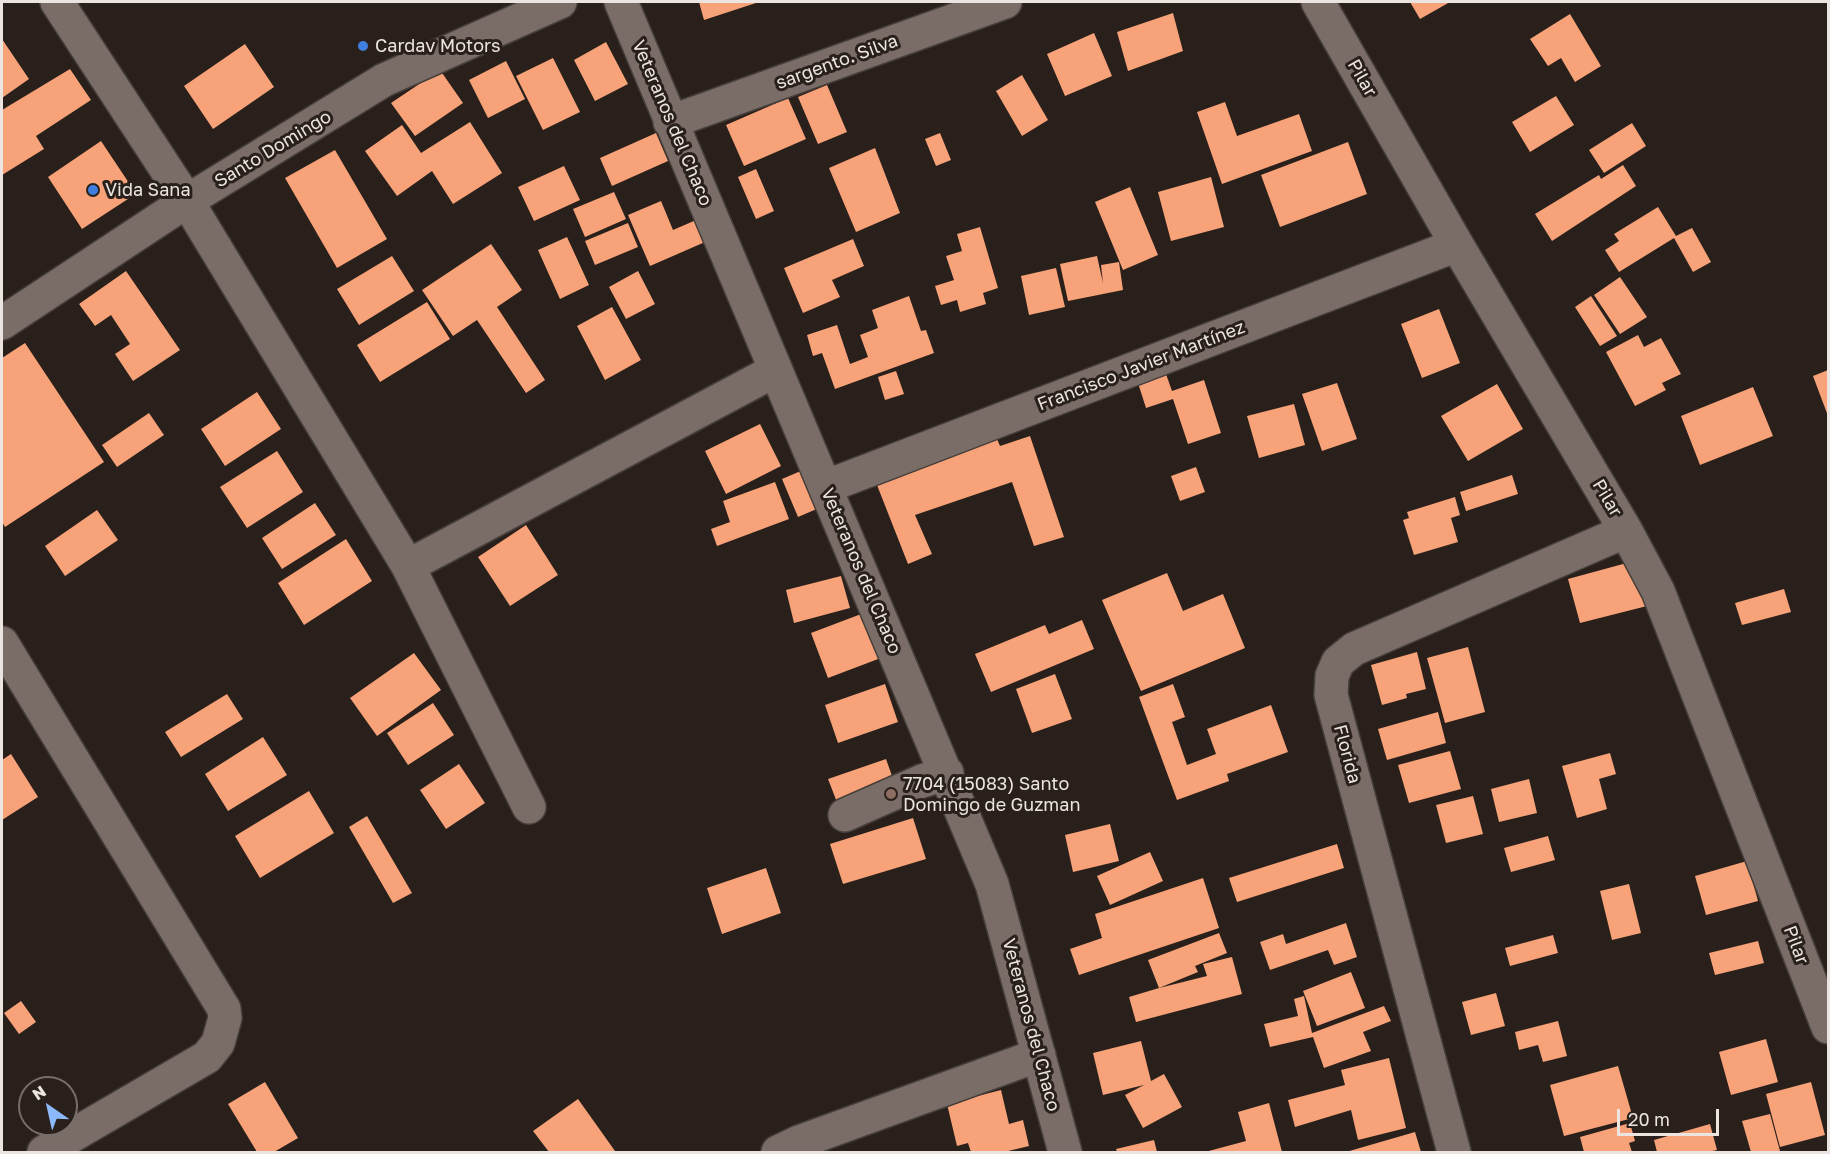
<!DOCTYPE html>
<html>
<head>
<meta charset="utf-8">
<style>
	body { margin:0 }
	#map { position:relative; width:1830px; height:1154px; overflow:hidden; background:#2a201b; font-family:"Golos Text",sans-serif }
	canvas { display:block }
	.frame { position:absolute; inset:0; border:3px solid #ebe4e0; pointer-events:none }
	.north { position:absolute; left:18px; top:1076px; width:60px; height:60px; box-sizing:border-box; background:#2a201b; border:2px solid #776e6a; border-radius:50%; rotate:326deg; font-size:16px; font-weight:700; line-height:24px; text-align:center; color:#ebe4e0 }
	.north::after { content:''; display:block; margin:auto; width:21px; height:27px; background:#8cb9fc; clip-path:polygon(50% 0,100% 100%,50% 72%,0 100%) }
	.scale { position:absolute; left:1617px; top:1109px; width:102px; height:27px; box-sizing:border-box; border:3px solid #ebe4e0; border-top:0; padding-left:8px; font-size:18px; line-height:21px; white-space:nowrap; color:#ebe4e0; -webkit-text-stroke:4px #2a201b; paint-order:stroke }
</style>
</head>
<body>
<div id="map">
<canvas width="1830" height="1154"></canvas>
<div class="frame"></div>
<div class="north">N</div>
<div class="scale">20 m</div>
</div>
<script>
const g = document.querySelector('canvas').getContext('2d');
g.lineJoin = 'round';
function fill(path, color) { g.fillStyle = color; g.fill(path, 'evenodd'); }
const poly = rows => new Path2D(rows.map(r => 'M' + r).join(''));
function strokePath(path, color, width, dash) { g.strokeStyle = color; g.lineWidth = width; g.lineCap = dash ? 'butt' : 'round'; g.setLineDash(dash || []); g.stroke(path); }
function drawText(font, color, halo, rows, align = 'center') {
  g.font = font + ' "Golos Text",sans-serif'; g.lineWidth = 6; g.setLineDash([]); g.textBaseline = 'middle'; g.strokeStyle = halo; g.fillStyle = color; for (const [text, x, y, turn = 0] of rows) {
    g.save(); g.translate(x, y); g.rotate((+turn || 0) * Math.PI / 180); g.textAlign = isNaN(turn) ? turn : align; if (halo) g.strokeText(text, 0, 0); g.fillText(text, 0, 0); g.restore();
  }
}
const building = poly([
	[699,2,759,2,704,20],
	[1410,2,1450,2,1420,19],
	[1173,13,1183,51,1128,71,1117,32],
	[1570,14,1601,66,1575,82,1561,58,1548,66,1530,39],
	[1094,33,1112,76,1065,96,1047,54],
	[2,39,29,79,2,98],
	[606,42,628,84,595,101,574,60],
	[245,44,274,87,213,129,184,86],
	[553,58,580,112,543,130,516,76],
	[506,61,525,99,488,118,469,80],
	[70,69,91,100,36,136,44,149,2,175,2,110],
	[440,70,463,103,415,136,391,103],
	[1022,75,1048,120,1022,136,996,91],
	[827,85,847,132,818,144,798,97],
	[1556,96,1574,125,1530,152,1512,122],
	[788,98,806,139,744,166,726,125],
	[1225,102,1237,136,1299,114,1312,151,1222,184,1197,112],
	[470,122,502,173,453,204,432,171,397,196,365,151,402,125,421,153],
	[1632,123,1646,146,1604,173,1589,150],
	[656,133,668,161,612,186,600,158],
	[940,133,951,160,936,166,925,139],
	[101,141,129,183,131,197,82,229,48,177],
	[1348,142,1367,194,1280,227,1261,175],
	[875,148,900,213,856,232,829,168],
	[335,150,387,239,337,268,285,178],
	[1623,165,1636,186,1552,241,1535,214,1599,175,1601,179],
	[564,166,580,200,534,221,518,187],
	[756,169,774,211,756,219,738,177],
	[1211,177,1224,227,1171,241,1158,192],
	[1130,187,1158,255,1123,270,1095,202],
	[614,192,626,219,585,237,573,209],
	[661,201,673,230,703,217,712,239,650,266,628,215],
	[1658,207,1676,236,1692,228,1711,262,1693,272,1674,238,1619,272,1605,250,1619,241,1614,234],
	[628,223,638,247,595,265,585,241],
	[980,227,998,288,983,293,986,304,960,312,957,300,941,305,935,286,954,280,946,256,962,251,957,234],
	[567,237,589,285,560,299,538,250],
	[853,239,864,266,832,280,840,297,803,313,784,268],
	[491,244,522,290,497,307,545,380,526,393,477,320,453,336,422,290],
	[392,256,414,291,359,325,337,289],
	[1097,256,1103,283,1101,265,1119,262,1123,290,1068,301,1060,264],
	[1056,268,1065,307,1029,315,1021,276],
	[126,271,180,350,133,381,115,354,130,344,111,315,95,326,79,304],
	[638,271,655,304,626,319,609,287],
	[1620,277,1647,317,1620,334,1594,295],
	[909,296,921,331,926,330,934,353,835,389,822,353,813,356,807,335,837,325,850,364,868,357,860,335,878,328,872,310],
	[1591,296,1617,336,1600,346,1575,307],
	[427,302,450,339,380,382,357,345],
	[612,307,641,360,605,380,577,326],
	[1439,309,1460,363,1422,378,1401,324],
	[1638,335,1644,347,1661,338,1681,374,1662,383,1666,390,1635,406,1606,352],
	[25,343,104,462,5,527,2,522,2,358],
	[1828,370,1828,416,1813,376],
	[896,371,904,394,885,400,878,377],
	[1166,374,1172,391,1204,380,1221,433,1188,444,1173,399,1146,408,1138,383],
	[1337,383,1357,439,1322,451,1302,394],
	[1497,384,1523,429,1468,461,1441,416],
	[1753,387,1773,436,1700,465,1681,416],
	[257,392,281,429,225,466,201,429],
	[1294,404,1305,445,1259,458,1247,416],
	[149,413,164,435,117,467,102,445],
	[760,424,781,466,726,494,705,451],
	[1030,436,1064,537,1034,546,1012,482,915,515,932,554,908,564,875,480,997,439,1000,446],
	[277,451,303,492,247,528,220,487],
	[810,467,826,505,798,517,782,479],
	[1196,467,1205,492,1180,501,1171,476],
	[1512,475,1518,494,1466,511,1460,492],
	[775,482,789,519,717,546,711,529,730,522,723,501],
	[1455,497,1460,515,1451,518,1458,542,1414,555,1403,520,1409,518,1407,512],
	[315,503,336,535,282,569,262,538],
	[97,510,118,540,65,576,45,546],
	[526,525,558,575,510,606,478,557],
	[346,539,372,581,304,625,278,583],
	[1634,561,1647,606,1580,623,1568,579],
	[1167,573,1183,611,1223,594,1245,648,1141,691,1102,600],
	[841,576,850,608,794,623,786,590],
	[1784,589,1791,612,1742,625,1735,603],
	[869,611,886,656,828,678,811,633],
	[1082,620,1094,649,991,692,975,654,1045,625,1049,634],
	[1468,647,1485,712,1445,723,1427,658],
	[1417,652,1426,689,1406,694,1407,698,1382,705,1371,665],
	[414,653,441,690,377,736,350,698],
	[1055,674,1072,719,1032,733,1016,689],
	[885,684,898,722,838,743,825,705],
	[1173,684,1185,717,1172,722,1187,765,1216,754,1207,729,1271,705,1288,752,1227,774,1229,781,1177,800,1139,697],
	[227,694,243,719,181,757,165,732],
	[433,703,454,735,408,765,387,733],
	[1438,712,1446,743,1387,760,1378,729],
	[263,737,287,775,228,811,205,774],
	[1450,751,1461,789,1409,803,1398,765],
	[1610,753,1616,774,1599,779,1607,809,1577,818,1562,766],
	[11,754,38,797,2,820,2,760],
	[886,759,897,790,840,810,828,779],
	[459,764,485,803,446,829,420,790],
	[1529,779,1537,813,1499,822,1491,789],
	[309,791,334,833,260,878,235,836],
	[1473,796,1483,834,1446,843,1436,805],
	[367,816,412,893,393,903,349,827],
	[913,818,926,859,843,884,830,844],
	[1110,824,1119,861,1073,872,1065,835],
	[1548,836,1555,860,1511,872,1504,848],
	[1337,844,1344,868,1237,902,1229,878],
	[1150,852,1163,881,1110,905,1097,876],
	[1747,861,1758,901,1706,915,1695,876],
	[766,868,781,913,722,934,707,888],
	[1203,878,1219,928,1079,975,1070,949,1102,938,1095,914],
	[1629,884,1641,933,1612,940,1600,891],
	[1346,923,1357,957,1334,965,1328,950,1270,970,1260,942,1283,934,1286,944],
	[1219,933,1227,953,1195,966,1198,972,1159,988,1207,976,1203,964,1232,957,1242,994,1136,1022,1129,997,1159,988,1148,960],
	[1553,935,1558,953,1510,966,1505,948],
	[1758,941,1764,963,1715,975,1709,953],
	[1351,972,1365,1008,1317,1026,1303,991],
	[1496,993,1505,1026,1471,1035,1462,1002],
	[1304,996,1312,1033,1384,1006,1391,1021,1363,1032,1371,1051,1324,1068,1313,1037,1270,1047,1264,1024,1298,1016,1294,999],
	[21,1001,36,1022,19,1034,4,1013],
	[1558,1021,1567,1056,1543,1062,1538,1045,1519,1050,1515,1032],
	[1766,1039,1778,1082,1731,1095,1719,1052],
	[1141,1041,1151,1081,1164,1074,1182,1107,1143,1128,1125,1095,1144,1085,1103,1095,1093,1053],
	[1389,1058,1406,1128,1358,1140,1351,1110,1295,1127,1288,1100,1345,1085,1341,1070],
	[1618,1066,1633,1118,1564,1136,1550,1085],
	[265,1082,298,1138,274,1152,257,1152,228,1104],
	[1811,1082,1825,1135,1780,1147,1766,1094],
	[1001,1090,1009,1124,1023,1120,1029,1146,1004,1152,971,1152,968,1143,957,1146,947,1104],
	[578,1099,615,1151,614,1152,549,1152,533,1131],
	[1269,1103,1282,1152,1205,1152,1246,1141,1238,1112],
	[1770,1114,1780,1151,1751,1152,1742,1121],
	[1630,1123,1635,1141,1629,1143,1632,1152,1584,1152,1580,1137],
	[1710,1124,1717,1150,1708,1152,1657,1152,1654,1140],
	[1415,1132,1421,1152,1346,1152],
	[1154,1140,1157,1152,1117,1152,1116,1149]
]);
const minor = poly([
	[57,2,187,201,408,566,529,807],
	[621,2,992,884,1065,1152],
	[1318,2,1457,245,1626,531,1658,591,1828,1027],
	[670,122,1005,2],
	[2,323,187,201,384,80,560,2],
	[825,487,1457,245],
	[408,566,776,370],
	[2,643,224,1009,225,1018,218,1043,207,1057,44,1152],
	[845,815,922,781,947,773],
	[778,1152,799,1142,1039,1055],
	[1454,1152,1331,695,1332,676,1338,662,1354,649,1626,531]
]);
const markers = [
	[363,46,6,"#3f7fe0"],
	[93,190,6,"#3f7fe0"],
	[891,794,6,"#8d6e63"]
];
const poiNames = [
	["Cardav Motors",375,46],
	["Vida Sana",105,190],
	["7704 (15083) Santo",903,784],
	["Domingo de Guzman",903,805]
];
const streetNames = [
	["sargento. Silva",837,62,-20],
	["Pilar",1362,78,60],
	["Veteranos del Chaco",672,123,67],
	["Santo Domingo",273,149,-31],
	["Francisco Javier Martínez",1141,366,-21],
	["Pilar",1607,498,59],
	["Veteranos del Chaco",861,571,67],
	["Florida",1347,754,75],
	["Pilar",1796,945,69],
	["Veteranos del Chaco",1031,1025,75]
];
fill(building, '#f7a278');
strokePath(minor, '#463e3a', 36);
strokePath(minor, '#7a6d67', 33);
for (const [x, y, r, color] of markers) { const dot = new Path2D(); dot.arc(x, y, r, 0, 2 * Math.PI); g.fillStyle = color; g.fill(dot); strokePath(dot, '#2a201b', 2); }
drawText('18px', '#ebe4e0', '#2a201b', poiNames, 'left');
drawText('18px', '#ebe4e0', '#2a201b', streetNames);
</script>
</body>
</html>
